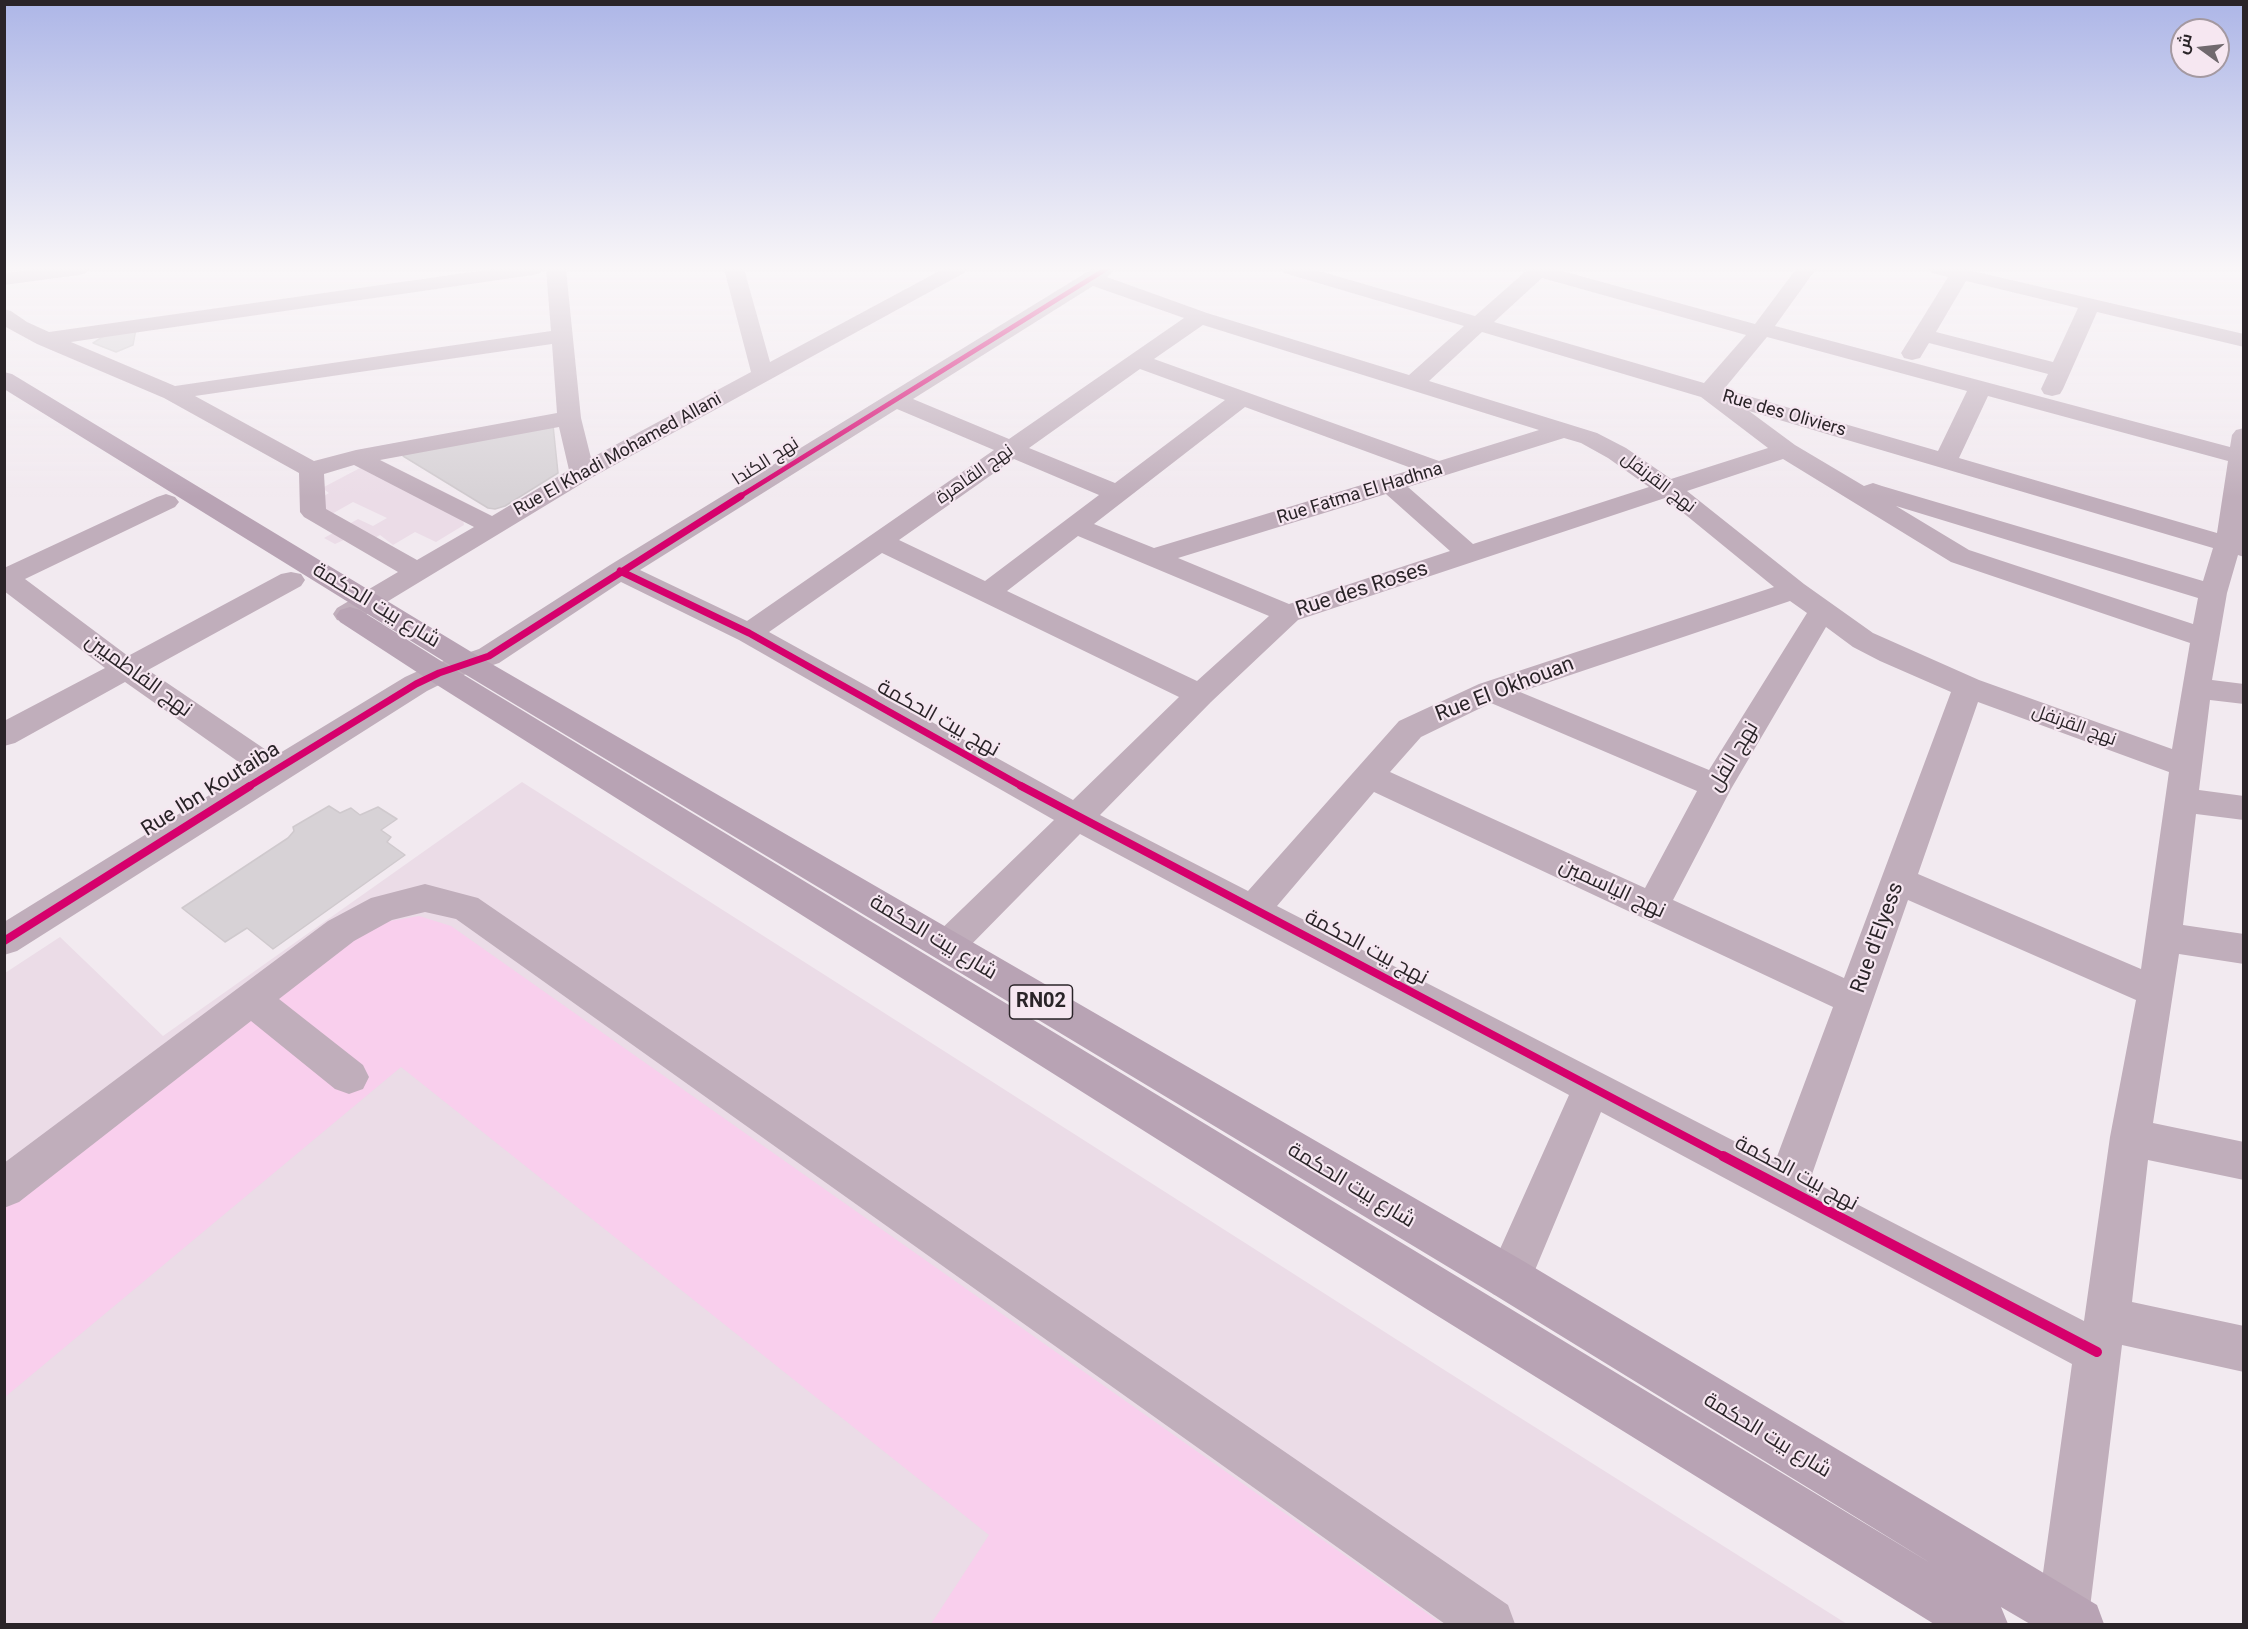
<!DOCTYPE html>
<html>
<head>
<meta charset="utf-8">
<style>
	body { margin:0 }
	#map { position:relative; width:2248px; height:1629px; overflow:hidden; background:#f2eaf0; font-family:Roboto,Cairo,sans-serif }
	canvas { display:block }
	.frame { position:absolute; inset:0; border:6px solid #2a2428; pointer-events:none }
	.north { position:absolute; left:2170px; top:18px; width:60px; height:60px; box-sizing:border-box; background:#f6e7f1; border:2px solid #a499a1; border-radius:50%; rotate:285deg; font-size:16px; font-weight:700; line-height:24px; text-align:center; color:#2a2428 }
	.north::after { content:''; display:block; margin:auto; width:21px; height:27px; background:#70696e; clip-path:polygon(50% 0,100% 100%,50% 72%,0 100%) }
</style>
</head>
<body>
<div id="map">
<canvas width="2248" height="1629"></canvas>
<div class="frame"></div>
<div class="north">ش</div>
</div>
<script>
const g = document.querySelector('canvas').getContext('2d');
g.lineJoin = 'round';
function fill(path, color) { g.fillStyle = color; g.fill(path, 'evenodd'); }
const poly = rows => new Path2D(rows.map(r => 'M' + r).join(''));
function strokePath(path, color, width, dash) { g.strokeStyle = color; g.lineWidth = width; g.lineCap = dash ? 'butt' : 'round'; g.setLineDash(dash || []); g.stroke(path); }
function drawText(font, color, halo, rows, align = 'center') {
  g.font = font + ' Roboto,Cairo,sans-serif'; g.lineWidth = 4.5; g.setLineDash([]); g.textBaseline = 'middle'; g.strokeStyle = halo; g.fillStyle = color; for (const [text, x, y, turn = 0] of rows) {
    g.save(); g.translate(x, y); g.rotate((+turn || 0) * Math.PI / 180); g.textAlign = isNaN(turn) ? turn : align; if (halo) g.strokeText(text, 0, 0); g.fillText(text, 0, 0); g.restore();
  }
}
const built = poly([
	[360,468,463,520,464,525,436,542,415,532,393,545,380,535,360,547,346,539,335,544,324,538,358,519,373,526,387,518,353,502,330,515,310,504,329,493,322,488],
	[522,782,1446,1371,1847,1624,5,1624,5,973,60,937,163,1036]
]);
const green = poly([
	[419,916,451,926,1442,1624,931,1624,989,1535,401,1067,5,1397,5,1201,349,940,390,921]
]);
const building = poly([
	[136,329,133,345,116,352,93,343,107,334,136,329],
	[553,425,558,473,505,506,495,509,488,508,403,456,407,451,553,425],
	[329,806,340,813,351,808,360,815,378,807,397,819,381,830,391,837,387,842,405,855,273,949,247,928,225,942,182,908,288,838,294,831,293,827,329,806]
]);
const minor = poly([
	[36,269,89,269,86,273,79,275,4,285,4,273,36,269],
	[493,269,543,269,540,273,533,275,71,342,175,386,551,331,546,269,566,269,581,418,591,458,751,372,724,269,744,269,770,362,943,269,967,269,964,273,591,478,357,620,347,623,337,620,333,614,337,608,398,572,304,517,300,512,299,473,164,398,37,344,4,326,4,309,11,311,27,322,49,332,493,269],
	[552,344,557,413,356,450,314,461,195,396,552,344],
	[559,427,569,470,492,516,380,460,559,427],
	[354,465,474,527,417,560,326,509,324,474,354,465],
	[1092,269,1116,269,1107,277,1207,313,1409,375,1464,326,1284,273,1281,269,1312,269,1475,316,1526,271,1524,269,1555,269,1755,324,1796,269,1816,269,1775,326,2230,447,2232,435,2236,430,2244,428,2244,557,2238,555,2227,593,2212,680,2244,684,2244,704,2210,700,2199,790,2244,796,2244,820,2196,814,2183,925,2244,934,2244,964,2179,954,2153,1123,2244,1142,2244,1180,2148,1160,2132,1302,2244,1326,2244,1372,2122,1345,2089,1616,2086,1624,2040,1624,2037,1616,2072,1364,1601,1112,1525,1294,1509,1300,1493,1294,1487,1278,1569,1095,1080,834,960,956,947,961,934,956,929,946,934,936,1054,820,739,640,621,582,499,663,449,680,427,691,17,951,4,955,4,922,250,770,125,682,15,743,4,746,4,721,105,668,4,591,4,568,157,497,166,494,175,497,179,502,175,507,25,579,128,656,281,574,291,572,301,574,305,580,301,586,148,670,275,756,405,677,429,666,479,649,610,565,1092,269],
	[1542,278,1746,335,1704,383,1494,322,1542,278],
	[1093,286,1184,318,1009,439,913,399,1093,286],
	[1203,325,1539,430,1439,461,1154,359,1203,325],
	[1482,332,1701,397,1768,448,1671,479,1626,448,1597,433,1429,381,1482,332],
	[1767,337,1967,391,1938,451,1724,389,1767,337],
	[1140,369,1225,400,1115,483,1029,448,1140,369],
	[1988,396,2228,461,2217,533,1959,458,1988,396],
	[1245,407,1414,469,1154,548,1094,524,1245,407],
	[897,409,994,450,747,621,640,570,897,409],
	[1749,411,2213,548,2203,581,1882,486,1873,483,1864,486,1795,445,1749,411],
	[1564,438,1581,443,1608,458,1649,487,1473,544,1408,487,1564,438],
	[1014,459,1099,495,985,581,899,540,1014,459],
	[1783,459,1951,562,2190,643,2172,749,1979,680,1873,633,1804,584,1687,491,1783,459],
	[1386,494,1450,551,1289,604,1178,558,1386,494],
	[1665,498,1774,587,1479,684,1399,721,1248,891,1100,815,1211,702,1298,620,1665,498],
	[1896,506,2198,598,2193,624,1969,550,1896,506],
	[1078,536,1269,616,1197,681,1007,591,1078,536],
	[882,553,977,599,1179,697,1073,800,769,632,882,553],
	[1790,601,1807,613,1709,770,1520,692,1790,601],
	[1826,627,1853,647,1880,661,1951,692,1844,978,1673,900,1731,789,1826,627],
	[1978,702,2169,772,2141,969,1918,874,1978,702],
	[1491,703,1697,791,1645,888,1390,772,1421,737,1491,703],
	[1374,792,1833,1007,1775,1162,1277,906,1374,792],
	[1908,900,2136,1000,2110,1137,2084,1321,1810,1180,1908,900],
	[1929,269,1964,269,2244,334,2244,347,2097,312,2063,389,2060,394,2052,396,2044,394,2041,389,2048,374,1929,343,1920,358,1912,360,1904,358,1901,353,1948,277,1932,273,1929,269],
	[1966,281,2078,308,2053,362,1936,332,1966,281],
	[425,884,478,898,1508,1605,1515,1624,1445,1624,456,919,425,912,392,920,354,941,279,999,363,1065,369,1077,363,1089,349,1094,335,1089,251,1021,19,1202,4,1208,4,1163,328,921,371,898,425,884]
]);
const major = poly([
	[4,372,12,374,478,656,1525,1262,2097,1605,2104,1624,2030,1624,2001,1607,2008,1624,1934,1624,1428,1310,429,680,340,622,336,616,340,610,350,607,360,610,449,666,1932,1564,1493,1294,458,670,4,389,4,372]
]);
const cyclewayFar3 = poly([
	[739,497,1106,269]
]);
const cyclewayFar2 = poly([
	[620,571,749,633,1023,787],
	[248,787,416,684,439,673,489,656,741,496]
]);
const cyclewayFar1 = poly([
	[1021,786,1726,1158],
	[4,941,250,786]
]);
const cycleway = poly([
	[1723,1156,2097,1352]
]);
const farStreetnames = [
	["Rue des Oliviers",1784,414,16],
	["Rue El Khadi Mohamed Allani",618,455,-29],
	["نهج الكندا",766,462,-32],
	["نهج القاهرة",975,475,-35],
	["نهج القرنفل",1658,483,37],
	["Rue Fatma El Hadhna",1360,494,-17],
	["نهج القرنفل",2074,726,20]
];
const shields = [
	[1041,1002,63]
];
const shieldNames = [
	["RN02",1041,1002]
];
const streetNames = [
	["Rue des Roses",1362,590,-18],
	["شارع بيت الحكمة",376,606,31],
	["نهج الفاطميين",138,676,36],
	["Rue El Okhouan",1505,690,-21],
	["نهج بيت الحكمة",938,719,29],
	["نهج الفل",1734,757,-59],
	["Rue Ibn Koutaiba",211,790,-32],
	["نهج الياسمين",1612,889,25],
	["شارع بيت الحكمة",933,938,31],
	["Rue d'Elyess",1878,938,-70],
	["نهج بيت الحكمة",1366,948,28],
	["نهج بيت الحكمة",1796,1174,28],
	["شارع بيت الحكمة",1351,1186,31],
	["شارع بيت الحكمة",1767,1436,31]
];
fill(built, '#ebdce7');
fill(green, '#f9cfed');
fill(building, '#d7d2d6');
strokePath(building, '#cfc9cd', 1.5);
fill(minor, '#c0aebb');
fill(major, '#b8a3b4');
strokePath(cyclewayFar3, '#d6006c', 5);
strokePath(cyclewayFar2, '#d6006c', 7);
strokePath(cyclewayFar1, '#d6006c', 8);
strokePath(cycleway, '#d6006c', 10);
const sky = g.createLinearGradient(0, 0, 0, 497);
sky.addColorStop(0, '#adb6e7');
sky.addColorStop(0.54, '#f9f6f8');
sky.addColorStop(1, '#f9f6f800');
g.fillStyle = sky;
g.fillRect(0, 0, 2248, 497);
drawText('18px', '#2a2428', '#f6e7f1', farStreetnames);
for (const [x, y, w] of shields) { const box = new Path2D(); box.roundRect(x - w / 2, y - 17, w, 34, 4.5); g.fillStyle = '#f6e7f1'; g.fill(box); strokePath(box, '#2a2428', 1.5); }
drawText('bold 20px', '#2a2428', null, shieldNames);
drawText('21px', '#2a2428', '#f6e7f1', streetNames);
</script>
</body>
</html>
